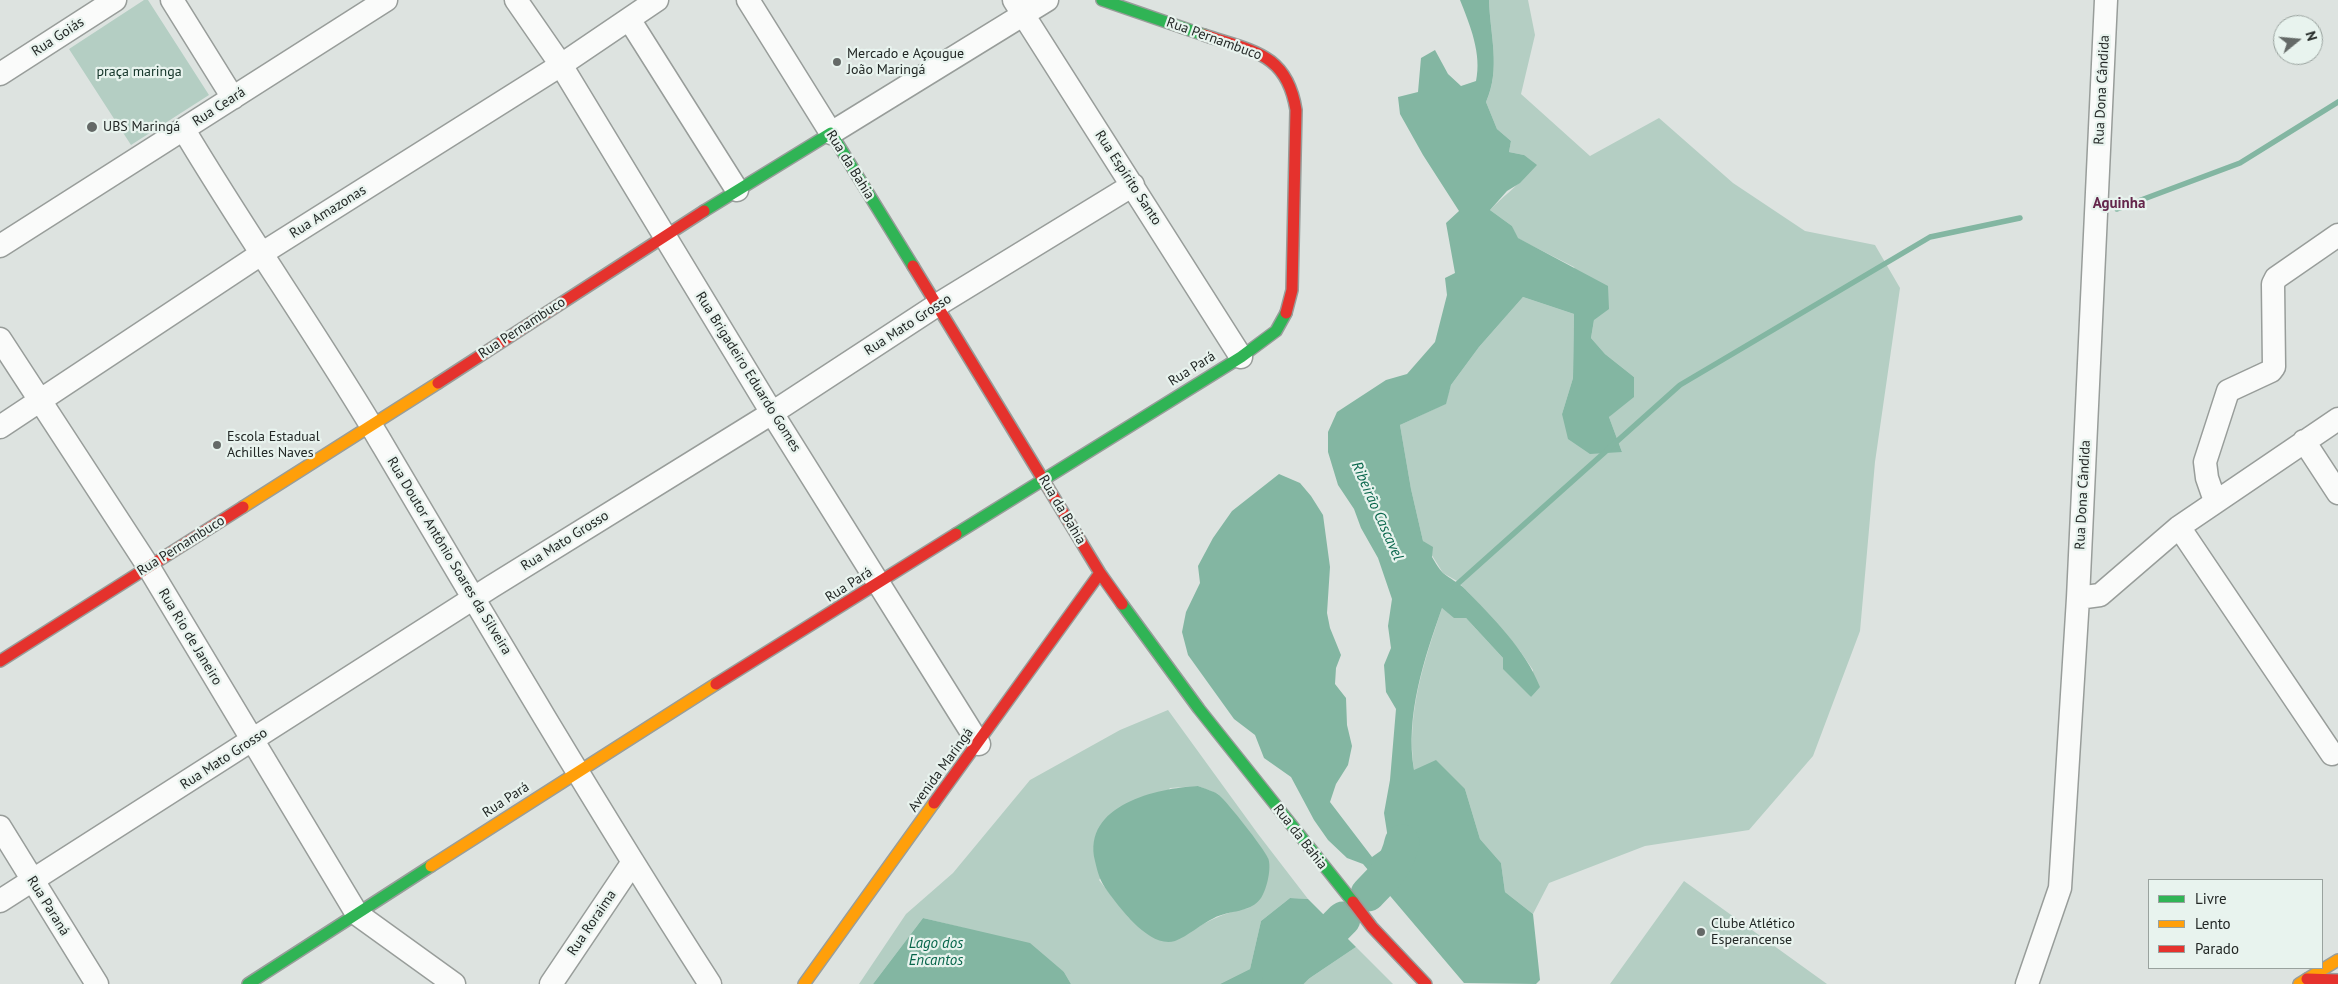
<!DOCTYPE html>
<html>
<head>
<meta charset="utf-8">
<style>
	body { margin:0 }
	#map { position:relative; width:2338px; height:984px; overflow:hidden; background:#dde3e0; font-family:"PT Sans",sans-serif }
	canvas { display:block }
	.legend { position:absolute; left:2148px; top:879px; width:175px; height:90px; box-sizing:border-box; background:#e8f3ee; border:1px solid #99a29e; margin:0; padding:6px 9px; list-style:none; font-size:15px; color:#232826 }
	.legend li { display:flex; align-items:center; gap:10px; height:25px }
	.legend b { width:25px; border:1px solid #99a29e }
	.north { position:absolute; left:2273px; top:15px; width:50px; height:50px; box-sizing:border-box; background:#e8f3ee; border:1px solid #99a29e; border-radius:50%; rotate:73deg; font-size:14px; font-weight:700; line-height:20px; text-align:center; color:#232826 }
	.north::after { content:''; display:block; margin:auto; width:18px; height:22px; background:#646967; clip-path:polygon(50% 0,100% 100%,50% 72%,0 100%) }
</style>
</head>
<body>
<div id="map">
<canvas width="2338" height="984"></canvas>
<ul class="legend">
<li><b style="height:6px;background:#30b455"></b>Livre</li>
<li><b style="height:6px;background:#ff9f0a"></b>Lento</li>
<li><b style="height:6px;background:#e5322d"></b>Parado</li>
</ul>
<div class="north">N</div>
</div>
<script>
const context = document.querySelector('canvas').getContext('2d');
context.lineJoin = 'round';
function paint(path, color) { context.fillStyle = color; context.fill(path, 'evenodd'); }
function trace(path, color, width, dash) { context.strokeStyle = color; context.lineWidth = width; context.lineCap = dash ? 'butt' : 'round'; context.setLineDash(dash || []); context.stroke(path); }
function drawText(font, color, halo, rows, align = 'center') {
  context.font = font + ' "PT Sans",sans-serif'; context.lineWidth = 4.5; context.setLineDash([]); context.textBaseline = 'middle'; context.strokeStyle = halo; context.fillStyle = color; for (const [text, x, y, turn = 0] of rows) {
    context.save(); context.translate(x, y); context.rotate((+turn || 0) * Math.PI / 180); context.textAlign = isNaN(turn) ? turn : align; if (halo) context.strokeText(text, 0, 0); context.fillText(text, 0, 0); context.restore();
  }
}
const green = new Path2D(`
	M144,0H148L209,95L131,145L69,49Z
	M1489,0H1528L1535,35L1521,94L1590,156L1659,118L1733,183L1805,231L1875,245L1900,288L1875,462L1860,631L1813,756L1749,830L1645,846L1549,883L1533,914L1505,892L1501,863L1480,839L1465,789L1414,770C1406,713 1424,662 1442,608L1466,618L1503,658L1531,697L1533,670L1520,651L1467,591L1457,581L1443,573L1423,541L1411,489L1400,425L1445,404L1451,385L1479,347L1523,297L1574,314L1573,378L1562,414L1622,452L1609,417L1634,377L1605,354L1591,338L1594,320L1574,267L1517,238L1512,226L1490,210C1502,197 1517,187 1527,173L1524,155L1509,152L1511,141L1497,129L1486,102C1501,70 1490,34 1489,0Z
	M1168,710L1258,834L1308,899L1290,898L1261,921L1250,969L1220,984H1071L1064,972L964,928L923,918L873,984H859L906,914L953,873L1030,780L1120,730ZM1198,786L1218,794L1268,858L1249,908C1219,913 1199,926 1174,941L1129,918L1099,880L1170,788Z
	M1684,881L1827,984H1610Z
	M1356,947L1393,984H1301Z`);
const water = new Path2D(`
	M1460,0H1489C1490,35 1501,69 1486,102L1497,129L1511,141L1509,152L1524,155L1537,165L1520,183L1507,191L1490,210L1512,226L1518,238L1608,286L1609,309L1594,320L1591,338L1605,354L1634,377V397L1609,417L1622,452L1590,454L1568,439L1562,414L1573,378L1574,314L1523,297L1479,347L1451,385L1446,404L1400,425L1411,489L1423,541L1433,547L1432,557C1435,562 1439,569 1443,573C1450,579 1458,582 1465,589C1493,618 1525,649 1540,687L1531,697L1503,669V658L1466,618H1454L1442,608C1424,659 1405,716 1414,770L1436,760L1465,789L1480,839L1501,863L1505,892L1533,914L1540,980L1536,984L1464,983L1363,864L1347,858L1328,840L1314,820L1291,777L1264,758L1255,735L1234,719L1188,655L1182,632L1186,612L1200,583L1198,566L1213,538L1232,511L1279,474L1300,483L1311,496L1323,515L1330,567L1327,613L1330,628L1341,655L1336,668L1335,684L1346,698L1347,725L1352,746L1348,765L1336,784L1330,802L1372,857L1389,845L1384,813L1390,780L1396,709L1386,692L1384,665L1391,648L1388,626L1392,599L1378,558L1361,528L1354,509L1338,485L1328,452V432L1337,412L1386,380L1407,374L1435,342L1447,295L1445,278L1455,273L1446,223L1459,211L1423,155L1400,114L1398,97L1418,92L1421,58L1435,50L1448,74L1461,86L1476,81C1482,54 1470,25 1460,0Z
	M1198,786C1205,789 1214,791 1219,795C1228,803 1263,847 1268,858C1272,867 1267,889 1261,898C1251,913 1229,910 1214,918C1201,924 1188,936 1175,941C1150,949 1120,908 1108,892C1100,881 1098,874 1095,861C1082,805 1157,788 1198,786Z
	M1290,898L1308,899L1356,947L1301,984H1220L1250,969L1261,921Z
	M923,918L1030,943L1064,972L1071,984H873Z`);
const stream = new Path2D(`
	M2117,209L2240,163L2338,102
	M1454,587L1680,385L1930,237L2020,218`);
const river = new Path2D(`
	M1368,894C1384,877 1397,866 1402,842
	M1279,984L1343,919`);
const street = new Path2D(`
	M172,0L233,98
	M516,0L561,65L772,413L979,744
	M748,0L831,133L1047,0
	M1014,0L1241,357
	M629,19L737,190
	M0,74L115,0
	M184,130C246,234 316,333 378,437C486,620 595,805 710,984
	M0,246L386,0
	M0,339L148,566L357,914L454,984
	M0,427L261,254L561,65L657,0
	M2304,441L2338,493
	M2215,501L2207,478L2205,462L2228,391L2271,371L2274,367L2273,284L2276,278L2338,235
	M2179,527L2332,754
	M2078,598L2100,595L2179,527L2338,419
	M0,827L97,984
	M0,901L491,587L772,413L937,305L1133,185
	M551,984L633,862
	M2027,984L2060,888L2078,598L2106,0`);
const fast = new Path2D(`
	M1102,0L1204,35
	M704,211L831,133L913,266
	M956,534L1241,357L1276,331L1286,313
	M1122,604L1199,709L1353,902
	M248,984L431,866`);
const slow = new Path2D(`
	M243,507L438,383
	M431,866L716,684
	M804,984L934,803
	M2299,984L2338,960`);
const jam = new Path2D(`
	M1204,35C1252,51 1287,53 1296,110L1292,290L1286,313
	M913,266L1100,573L1122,604
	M438,383L704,211
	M0,661L243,507
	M716,684L956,534
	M934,803L1100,573
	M1353,902L1372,927L1426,984
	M2307,979L2338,980`);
const markers = [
	[837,62,5,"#646967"],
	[92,127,6,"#646967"],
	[217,445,5,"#646967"],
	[1701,932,5,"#646967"]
];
const streetNames = [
	["Rua Goiás",58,37,-33],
	["Rua Pernambuco",1214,39,20],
	["Rua Dona Cândida",2102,90,-87],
	["Rua Ceará",219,107,-33],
	["Rua da Bahia",850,165,58],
	["Rua Espírito Santo",1128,178,57],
	["Rua Amazonas",328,212,-32],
	["Rua Mato Grosso",908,325,-33],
	["Rua Pernambuco",522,328,-33],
	["Rua Pará",1192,369,-32],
	["Rua Brigadeiro Eduardo Gomes",748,372,58],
	["Rua Dona Cândida",2083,495,-87],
	["Rua da Bahia",1062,510,59],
	["Rua Mato Grosso",565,541,-32],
	["Rua Pernambuco",181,546,-32],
	["Rua Doutor Antônio Soares da Silveira",449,556,59],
	["Rua Pará",849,585,-32],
	["Rua Rio de Janeiro",190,637,59],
	["Rua Mato Grosso",224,759,-33],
	["Avenida Maringá",941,770,-54],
	["Rua Pará",506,800,-33],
	["Rua da Bahia",1300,837,52],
	["Rua Paraná",48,906,58],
	["Rua Roraima",592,923,-56]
];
const poiNames = [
	["Mercado e Açougue",847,54],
	["João Maringá",847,70],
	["UBS Maringá",103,127],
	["Escola Estadual",227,437],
	["Achilles Naves",227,453],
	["Clube Atlético",1711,924],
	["Esperancense",1711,940]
];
const parkNames = [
	["praça maringa",139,72]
];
const neighbourhoodNames = [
	["Aguinha",2119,204]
];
const waterNames = [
	["Ribeirão Cascavel",1377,511,66],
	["Lago dos",936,944],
	["Encantos",936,961]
];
paint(green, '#b4cec3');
paint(water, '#83b6a2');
trace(stream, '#83b6a2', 5.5);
trace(river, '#83b6a2', 35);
trace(street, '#989d9a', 25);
trace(fast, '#989d9a', 14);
trace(slow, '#989d9a', 14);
trace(jam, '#989d9a', 14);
trace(street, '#fafbfa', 22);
trace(fast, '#30b455', 11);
trace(slow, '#ff9f0a', 11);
trace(jam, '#e5322d', 11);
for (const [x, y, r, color] of markers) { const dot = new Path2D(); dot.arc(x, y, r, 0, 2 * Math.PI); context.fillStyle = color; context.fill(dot); trace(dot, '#e8f3ee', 2); }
drawText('14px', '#232826', '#e8f3ee', streetNames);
drawText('14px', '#232826', '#e8f3ee', poiNames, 'left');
drawText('14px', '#113226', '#e8f3ee', parkNames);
drawText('bold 15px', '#64264b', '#e8f3ee', neighbourhoodNames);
drawText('italic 15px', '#08664b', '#e8f3ee', waterNames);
</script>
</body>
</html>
